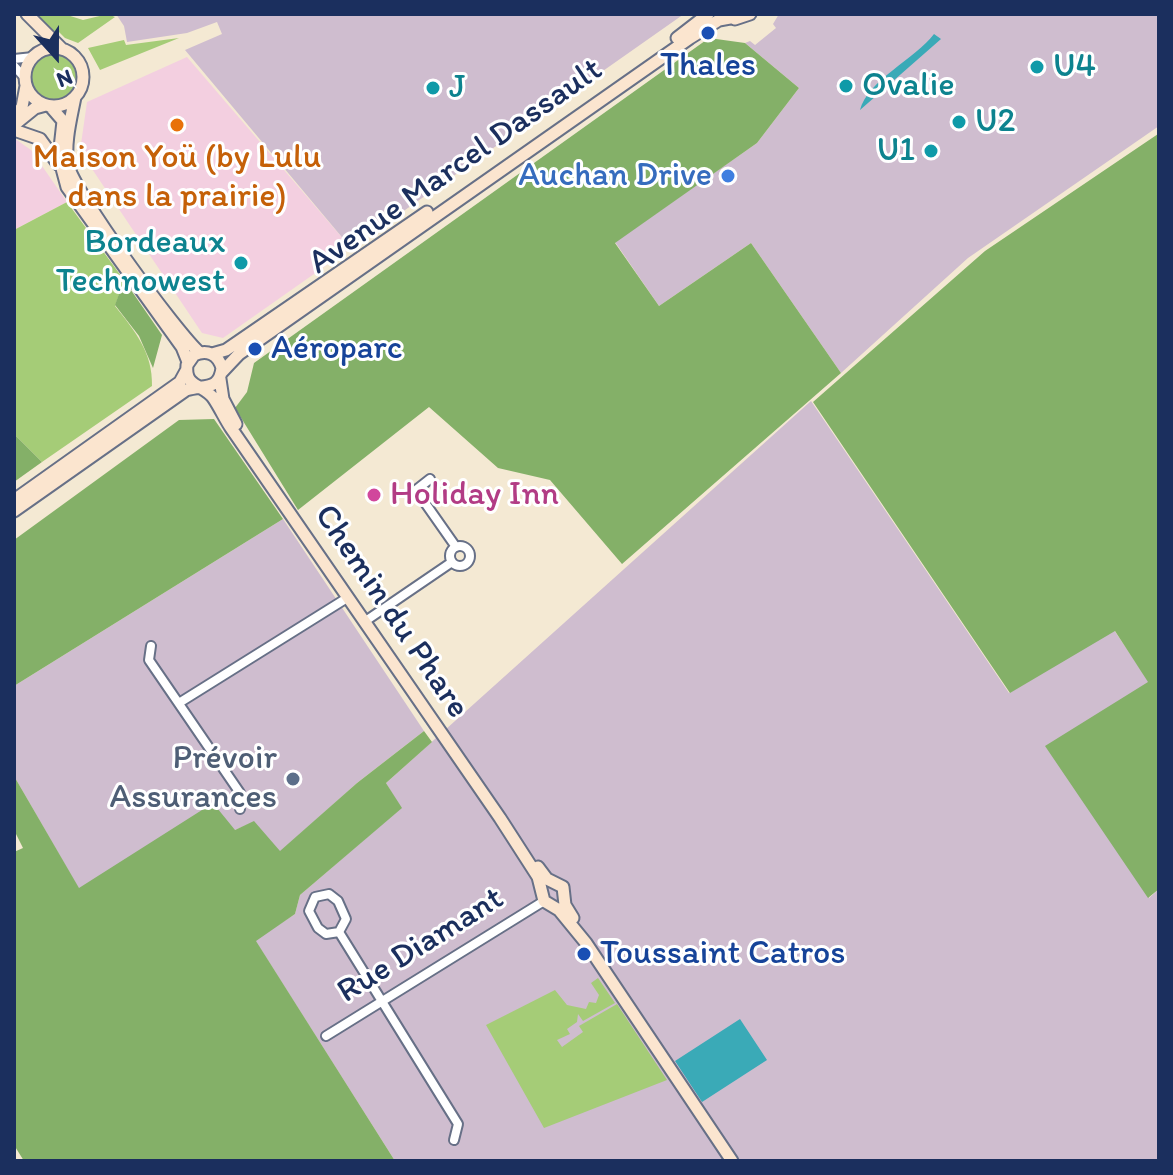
<!DOCTYPE html>
<html>
<head>
<meta charset="utf-8">
<style>
	body { margin:0 }
	#map { position:relative; width:1173px; height:1175px; overflow:hidden; background:#f4e9d3; font-family:Itim,sans-serif }
	canvas { display:block }
	.frame { position:absolute; inset:0; border:16px solid #1b2f5e; pointer-events:none }
	.north { position:absolute; left:16px; top:16px; width:80px; height:80px; -webkit-text-stroke:6px #fff; paint-order:stroke; rotate:159deg; font-size:22px; font-weight:700; line-height:32px; text-align:center; color:#1b2f5e }
	.north::after { content:''; display:block; margin:auto; width:28px; height:36px; background:#1b2f5e; clip-path:polygon(50% 0,100% 100%,50% 72%,0 100%) }
</style>
</head>
<body>
<div id="map">
<canvas width="1173" height="1175"></canvas>
<div class="frame"></div>
<div class="north">N</div>
</div>
<script>
const context = document.querySelector('canvas').getContext('2d');
context.lineJoin = 'round';
function paint(path, color) { context.fillStyle = color; context.fill(path, 'evenodd'); }
function trace(path, color, width, dash) { context.strokeStyle = color; context.lineWidth = width; context.lineCap = dash ? 'butt' : 'round'; context.setLineDash(dash || []); context.stroke(path); }
function drawText(font, color, halo, rows, align = 'center') {
  context.font = font + ' Itim,sans-serif'; context.lineWidth = 6; context.setLineDash([]); context.textBaseline = 'middle'; context.strokeStyle = halo; context.fillStyle = color; for (const [text, x, y, turn = 0] of rows) {
    context.save(); context.translate(x, y); context.rotate((+turn || 0) * Math.PI / 180); context.textAlign = isNaN(turn) ? turn : align; if (halo) context.strokeText(text, 0, 0); context.fillText(text, 0, 0); context.restore();
  }
}
const built = new Path2D(`
	M187,57L351,248L223,338L202,333L80,151L87,102Z
	M14,138L31,150L67,202L14,230Z`);
const industrial = new Path2D(`
	M116,14H684L351,248L185,50L222,34L217,22L187,33L127,42L124,26Z
	M779,14H1159V126L968,258L841,373L751,243L659,306L615,242L757,143L799,88L745,43L750,41L755,45L776,28L773,24Z
	M811,401L1009,693L1114,630L1149,682V898L1159,889V1161H395L255,940L295,914L300,895L401,808L386,783Z
	M283,519L424,731L357,783L280,852L254,822L235,830L132,858L79,889L14,776V686Z`);
const green = new Path2D(`
	M35,14H64L83,20L108,14L115,17L78,43L65,38L58,31H51Z
	M179,38L100,70L88,48L124,40L126,45Z
	M30 77a23 23 0 1 1 46 0a23 23 0 1 1-46 0Z
	M67,202L124,280L115,306C135,331 153,353 152,386L42,462L14,434V230Z
	M598,978L615,1003L583,1021L578,1014L577,1022L567,1029L570,1034L557,1040L562,1047L583,1032L579,1026L617,1004L667,1080L544,1128L486,1025L555,990L567,1005L586,1009L589,1002L596,1003L599,995L591,983Z`);
const forest = new Path2D(`
	M709,38L745,43L799,88L757,143L615,243L659,306L751,243L841,373L622,564L550,480L498,468L429,407L298,510L235,408L247,392L254,363Z
	M1158,134L1159,889L1148,898L1045,746L1148,682L1115,631L1010,693L813,402L985,251Z
	M124,280L162,335L153,368L139,336L115,305Z
	M214,419L283,519L14,686V540L179,420Z
	M14,434L42,462L14,482Z
	M424,731L432,742L386,783L402,808L300,895L295,914L256,941L395,1161H24L14,1145V852L23,848L14,830V776L79,888L213,803L235,830L254,821L280,851L357,783Z`);
const water = new Path2D(`
	M934,34L941,39L860,110C867,81 916,58 934,34Z
	M740,1019L767,1060L702,1102L675,1061Z`);
const street = new Path2D(`
	M14,59L33,57
	M14,66L25,78
	M430,479L416,490L456,547
	M450 556a10 10 0 1 1 20 0a10 10 0 1 1-20 0Z
	M364,622L452,562
	M151,646L149,660L240,793V809
	M179,703L347,598
	M339,932L326,934L318,928L309,911L315,897L329,894L338,901L346,919L339,932L458,1124L454,1140
	M326,1036L544,901`);
const secondary = new Path2D(`
	M27,14L62,49
	M725,14L735,19L750,14
	M677,38L708,14
	M25 77a29 29 0 1 1 58 0a29 29 0 1 1-58 0Z
	M75,97C71,118 64,144 68,165C73,191 177,333 200,353
	M50,106L63,121L59,157L67,187L182,347L188,362
	M14,117L22,107L26,86
	M14,125L35,108L46,105
	M14,130L40,139L58,164
	M212,354L226,350L427,212
	M222,372L239,354L690,38L719,20L730,18
	M220,379L223,399L236,424
	M14,500L180,382L186,371
	M14,511L186,390C203,384 219,392 222,368C218,354 207,349 194,355L187,365C184,388 204,384 214,399C220,408 225,419 231,428L500,818L538,877L544,901L559,910L586,943L732,1161
	M538,867L547,879L563,887L565,905L573,918`);
const markers = [
	[708,33,8,"#1a4fb4"],
	[1037,67,8,"#0f9aa8"],
	[846,86,8,"#0f9aa8"],
	[433,88,8,"#0f9aa8"],
	[959,122,8,"#0f9aa8"],
	[177,125,8,"#e8710a"],
	[931,151,8,"#0f9aa8"],
	[728,176,8,"#3f7fe0"],
	[241,263,8,"#0f9aa8"],
	[255,349,8,"#1a4fb4"],
	[374,495,8,"#d1479c"],
	[293,779,8,"#5c6f8a"],
	[584,954,8,"#1a4fb4"]
];
const transitNames = [
	["Thales",708,66,"center"],
	["Aéroparc",271,349],
	["Toussaint Catros",600,954]
];
const cultureNames = [
	["U4",1053,67],
	["Ovalie",862,86],
	["J",449,88],
	["U2",975,122],
	["U1",915,151,"right"],
	["Bordeaux",225,243,"right"],
	["Technowest",225,282,"right"]
];
const foodNames = [
	["Maison Yoü (by Lulu",177,158],
	["dans la prairie)",177,197]
];
const streetNames = [
	["Avenue Marcel Dassault",456,167,-35],
	["Chemin du Phare",391,612,56],
	["Rue Diamant",421,946,-32]
];
const shopNames = [
	["Auchan Drive",712,176]
];
const hotelNames = [
	["Holiday Inn",390,495]
];
const serviceNames = [
	["Prévoir",277,759],
	["Assurances",277,798]
];
paint(built, '#f3cfe0');
paint(industrial, '#cfbdcf');
paint(green, '#a5cc77');
paint(forest, '#84b068');
paint(water, '#3aaab7');
trace(street, '#677087', 12);
trace(secondary, '#677087', 15);
trace(street, '#fff', 8);
trace(secondary, '#fbe5cf', 11);
for (const [x, y, r, color] of markers) { const dot = new Path2D(); dot.arc(x, y, r, 0, 2 * Math.PI); context.fillStyle = color; context.fill(dot); trace(dot, '#fff', 3); }
drawText('34px', '#164399', '#fff', transitNames, 'left');
drawText('34px', '#0d838f', '#fff', cultureNames, 'left');
drawText('34px', '#c56008', '#fff', foodNames);
drawText('34px', '#1b2f5e', '#fff', streetNames);
drawText('34px', '#366cbe', '#fff', shopNames, 'right');
drawText('34px', '#b23c85', '#fff', hotelNames, 'left');
drawText('34px', '#4e5e75', '#fff', serviceNames, 'right');
</script>
</body>
</html>
